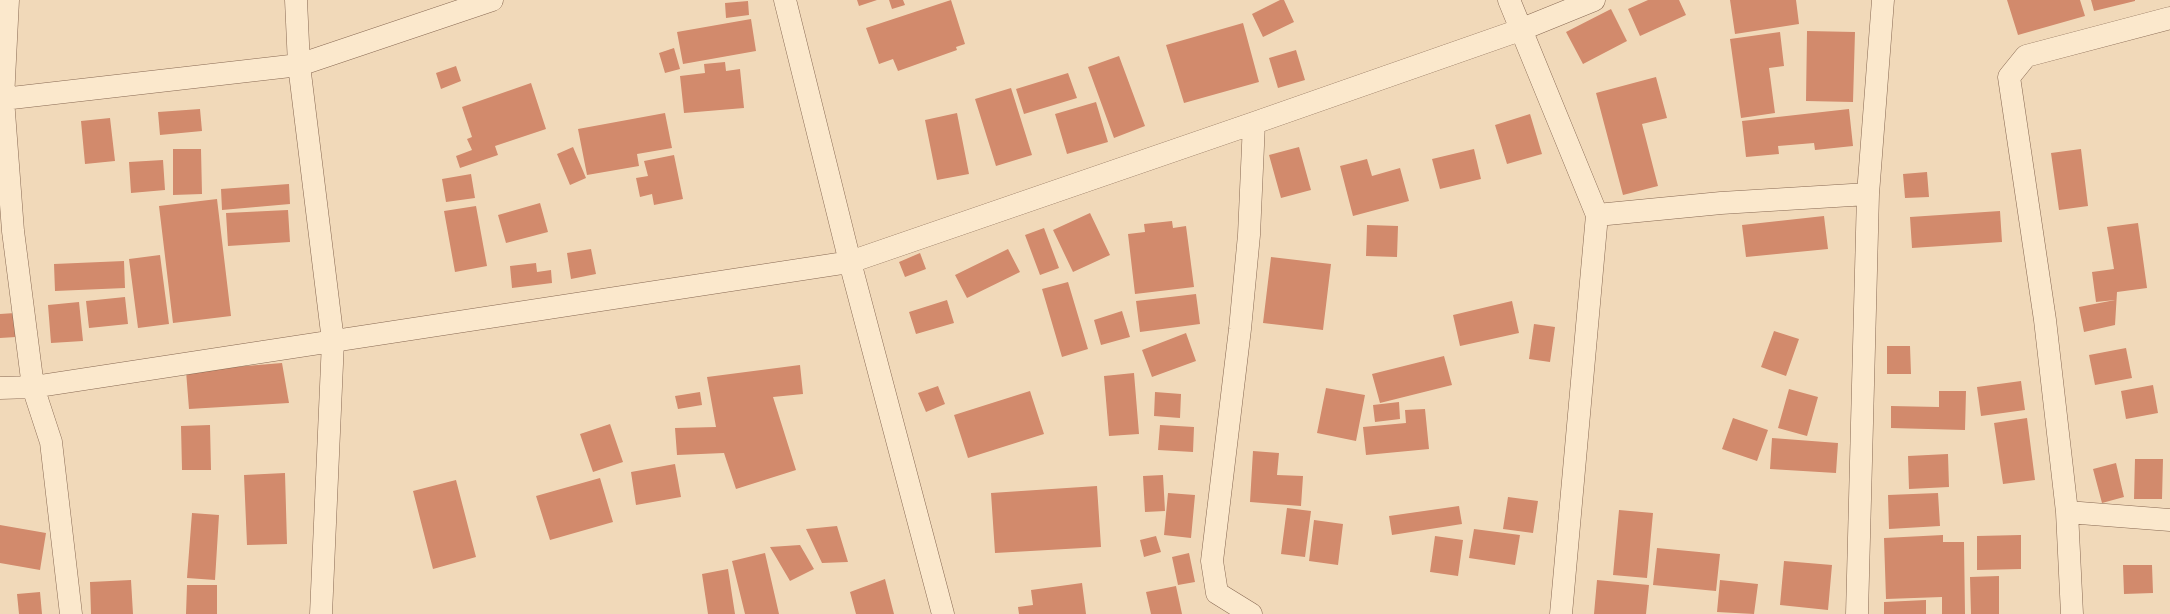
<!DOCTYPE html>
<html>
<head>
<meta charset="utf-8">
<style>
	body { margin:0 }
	canvas { display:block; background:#f1d9b9 }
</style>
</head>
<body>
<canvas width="2170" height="614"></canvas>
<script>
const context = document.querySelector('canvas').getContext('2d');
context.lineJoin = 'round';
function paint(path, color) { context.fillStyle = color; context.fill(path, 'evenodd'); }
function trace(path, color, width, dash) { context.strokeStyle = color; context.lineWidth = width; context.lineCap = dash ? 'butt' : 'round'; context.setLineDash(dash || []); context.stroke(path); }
const building = new Path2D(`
	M857,0H877L859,6Z
	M889,0H903L905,5L892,9Z
	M951,0L965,44L956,47L957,50L898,71L893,59L879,64L866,28Z
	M1280,0H1284L1294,22L1263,37L1252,14Z
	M1648,0H1679L1686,15L1640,36L1628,9Z
	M1730,0H1796L1799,24L1735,34Z
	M2007,0H2080L2085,16L2018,35Z
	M2091,0H2135V1L2094,11Z
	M748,1L749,15L726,18L725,3Z
	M1611,9L1627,41L1583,64L1566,32Z
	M751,19L756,51L683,64L677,32Z
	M1243,23L1259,82L1184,103L1166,45Z
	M1807,31L1855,32L1853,102L1806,101Z
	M1780,32L1784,66L1769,68L1775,113L1741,118L1730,39Z
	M674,48L680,69L665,73L659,53Z
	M1296,50L1305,80L1278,88L1269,58Z
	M1119,56L1145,126L1114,138L1088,67Z
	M725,62L726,71L740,69L744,108L684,113L680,76L705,73L704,64Z
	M456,66L461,81L441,89L436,73Z
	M1068,73L1077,98L1024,114L1016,89Z
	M1656,77L1667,118L1642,124L1658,186L1623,195L1596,93Z
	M531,83L546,129L495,146L498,155L460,168L456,156L472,150L467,139L472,137L462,107Z
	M1011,88L1032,155L996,166L975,99Z
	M1096,102L1108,142L1067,154L1055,114Z
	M200,109L202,131L160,135L158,112Z
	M1849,109L1853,146L1815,150L1814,143L1778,146L1779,154L1746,157L1742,121Z
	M665,113L672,148L637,154L639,166L587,175L578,129Z
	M957,113L969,174L937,180L925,120Z
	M1530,114L1542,154L1507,164L1495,125Z
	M110,118L115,161L85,164L81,121Z
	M573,147L586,178L570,185L557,154Z
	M1299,147L1311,190L1281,198L1269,155Z
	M173,149H201L202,194L173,195Z
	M1474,149L1481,179L1440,189L1432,159Z
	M2081,149L2088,206L2059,210L2051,153Z
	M674,155L683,199L654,205L652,194L640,197L636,178L648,176L644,161Z
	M1367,159L1372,176L1400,168L1409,201L1353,216L1340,166Z
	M163,160L165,190L131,193L129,162Z
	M1927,172L1929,197L1905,198L1903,174Z
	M471,174L475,198L446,202L442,179Z
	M289,184L290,204L222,210L221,189Z
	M217,199L231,316L173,323L159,206Z
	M540,203L548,232L506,243L498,215Z
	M476,206L487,266L455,272L444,211Z
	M288,210L290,242L228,246L226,213Z
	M2000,211L2002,242L1912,248L1910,217Z
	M1090,213L1110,255L1073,272L1053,230Z
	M1824,216L1828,249L1746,257L1742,225Z
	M1172,221L1173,228L1186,226L1194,287L1135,294L1128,234L1145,232L1144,224Z
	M2138,223L2147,288L2117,292L2115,325L2084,332L2079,307L2115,300L2096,302L2092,272L2114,269L2107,227Z
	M1367,225L1398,226L1397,257L1366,256Z
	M1044,228L1059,268L1040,275L1025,235Z
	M591,249L596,274L571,279L567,253Z
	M1008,249L1020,272L967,298L955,275Z
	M920,253L926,269L905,277L899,262Z
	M160,255L169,324L138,328L129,259Z
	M1271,257L1331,264L1323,330L1263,323Z
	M124,261L125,288L55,291L54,264Z
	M536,263L537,272L551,270L552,283L512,288L510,266Z
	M1068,282L1088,349L1062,357L1042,289Z
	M1196,294L1200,324L1140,332L1136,301Z
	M125,297L128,324L89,328L86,301Z
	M947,300L954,323L916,334L909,312Z
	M1512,301L1519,333L1460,346L1453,315Z
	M79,302L83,341L51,343L48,305Z
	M1122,311L1130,337L1101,345L1094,320Z
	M15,313L16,337L0,338V314Z
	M1534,324L1555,327L1550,362L1529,359Z
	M1774,331L1799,339L1786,376L1761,367Z
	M1186,333L1196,361L1152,377L1142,350Z
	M1887,346H1910L1911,374H1887Z
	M2126,348L2132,378L2095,385L2089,355Z
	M1444,356L1452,385L1380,403L1372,374Z
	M282,363L289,403L189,409L186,371Z
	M800,365L803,394L773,397L796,470L736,489L724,453L677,455L675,428L716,427L707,377Z
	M1134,373L1139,434L1109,436L1104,376Z
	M2021,381L2025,410L1981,416L1977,387Z
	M2153,385L2158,413L2126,419L2121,391Z
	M938,386L945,404L926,412L918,393Z
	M1326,388L1365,395L1356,441L1317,433Z
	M1789,389L1818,397L1807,436L1778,428Z
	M1030,391L1044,434L968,458L954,415Z
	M1939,391H1966L1965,430L1891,428V406L1939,407Z
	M700,392L702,405L678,409L675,396Z
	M1155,392L1181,394L1180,418L1154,416Z
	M1399,402L1400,419L1375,422L1373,405Z
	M1425,409L1429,449L1366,455L1363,427L1406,423L1405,410Z
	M1733,418L1768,430L1757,461L1722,449Z
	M2027,418L2035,480L2003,484L1994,423Z
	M610,424L623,462L593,472L580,434Z
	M210,425L211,470H182L181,426Z
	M1160,425L1194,427L1193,452L1158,450Z
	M1772,438L1838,443L1836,473L1770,469Z
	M1253,451L1279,453L1277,475L1303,476L1301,506L1250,502Z
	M1948,454L1949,487L1909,489L1908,456Z
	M2135,459H2163L2162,499H2134Z
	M2116,463L2124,497L2102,503L2093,469Z
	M675,464L681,497L636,505L631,472Z
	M285,473L287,544L247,545L244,475Z
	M1163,475L1165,511L1145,512L1143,476Z
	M600,478L613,522L550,540L536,496Z
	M456,480L476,557L433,569L413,491Z
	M1097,486L1101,547L995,553L991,493Z
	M1168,493L1195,495L1191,538L1164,535Z
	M1938,493L1940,526L1889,529L1888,495Z
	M1508,497L1538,501L1533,533L1503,529Z
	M1459,506L1462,524L1392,535L1389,516Z
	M1287,508L1311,511L1305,557L1281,554Z
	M1619,510L1653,513L1647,578L1613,575Z
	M192,513L219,515L215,580L187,578Z
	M1314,520L1343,524L1338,565L1309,561Z
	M0,525L46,533L40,570L0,563Z
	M837,526L848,562L822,563L806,529Z
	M1474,529L1520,535L1515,565L1469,558Z
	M1943,535V542H1964L1965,614H1942V597L1886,599L1884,538Z
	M2021,535V569L1977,570V536Z
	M1156,536L1161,552L1144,557L1140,540Z
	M1435,536L1463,540L1458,576L1430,572Z
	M800,545L814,569L790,581L770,547Z
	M1657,548L1720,554L1716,591L1653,585Z
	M765,553L779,614H745L732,561Z
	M1189,553L1195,582L1178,585L1172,557Z
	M1784,561L1832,565L1828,610L1780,605Z
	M2123,565H2152L2153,593L2124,594Z
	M728,569L735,614H708L702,574Z
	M1999,576V614H1971L1970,577Z
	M885,579L894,614H856L850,592Z
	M131,580L133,614H91L90,582Z
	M1597,580L1649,585L1646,614H1594Z
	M1720,580L1758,584L1754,614L1717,612Z
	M1082,583L1086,614H1019L1018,607L1033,605L1031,590Z
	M187,585H217V614H186Z
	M1176,586L1182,614H1151L1146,592Z
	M40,592L42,614H19L17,594Z
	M1926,600V614H1884V602Z`);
const minor = new Path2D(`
	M8,0L3,99L13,231L33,387L51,442L71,614
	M296,0L299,65L333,341L321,614
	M785,0L850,262L943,614
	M1509,0L1597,215L1561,614
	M3,99L299,65L492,0
	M1597,215L1721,203L1868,194
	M0,388L33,387L850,262L1254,123L1520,30L1594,0
	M2067,512L2170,520
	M1251,614L1217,593L1212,561L1240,329L1249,235L1254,123
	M1857,614L1868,194L1883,0
	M2072,614L2067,512L2045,320L2009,77L2026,56L2170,18`);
paint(building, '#d28a6c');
trace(minor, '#886953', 23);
trace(minor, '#fbe8cc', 22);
</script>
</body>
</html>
